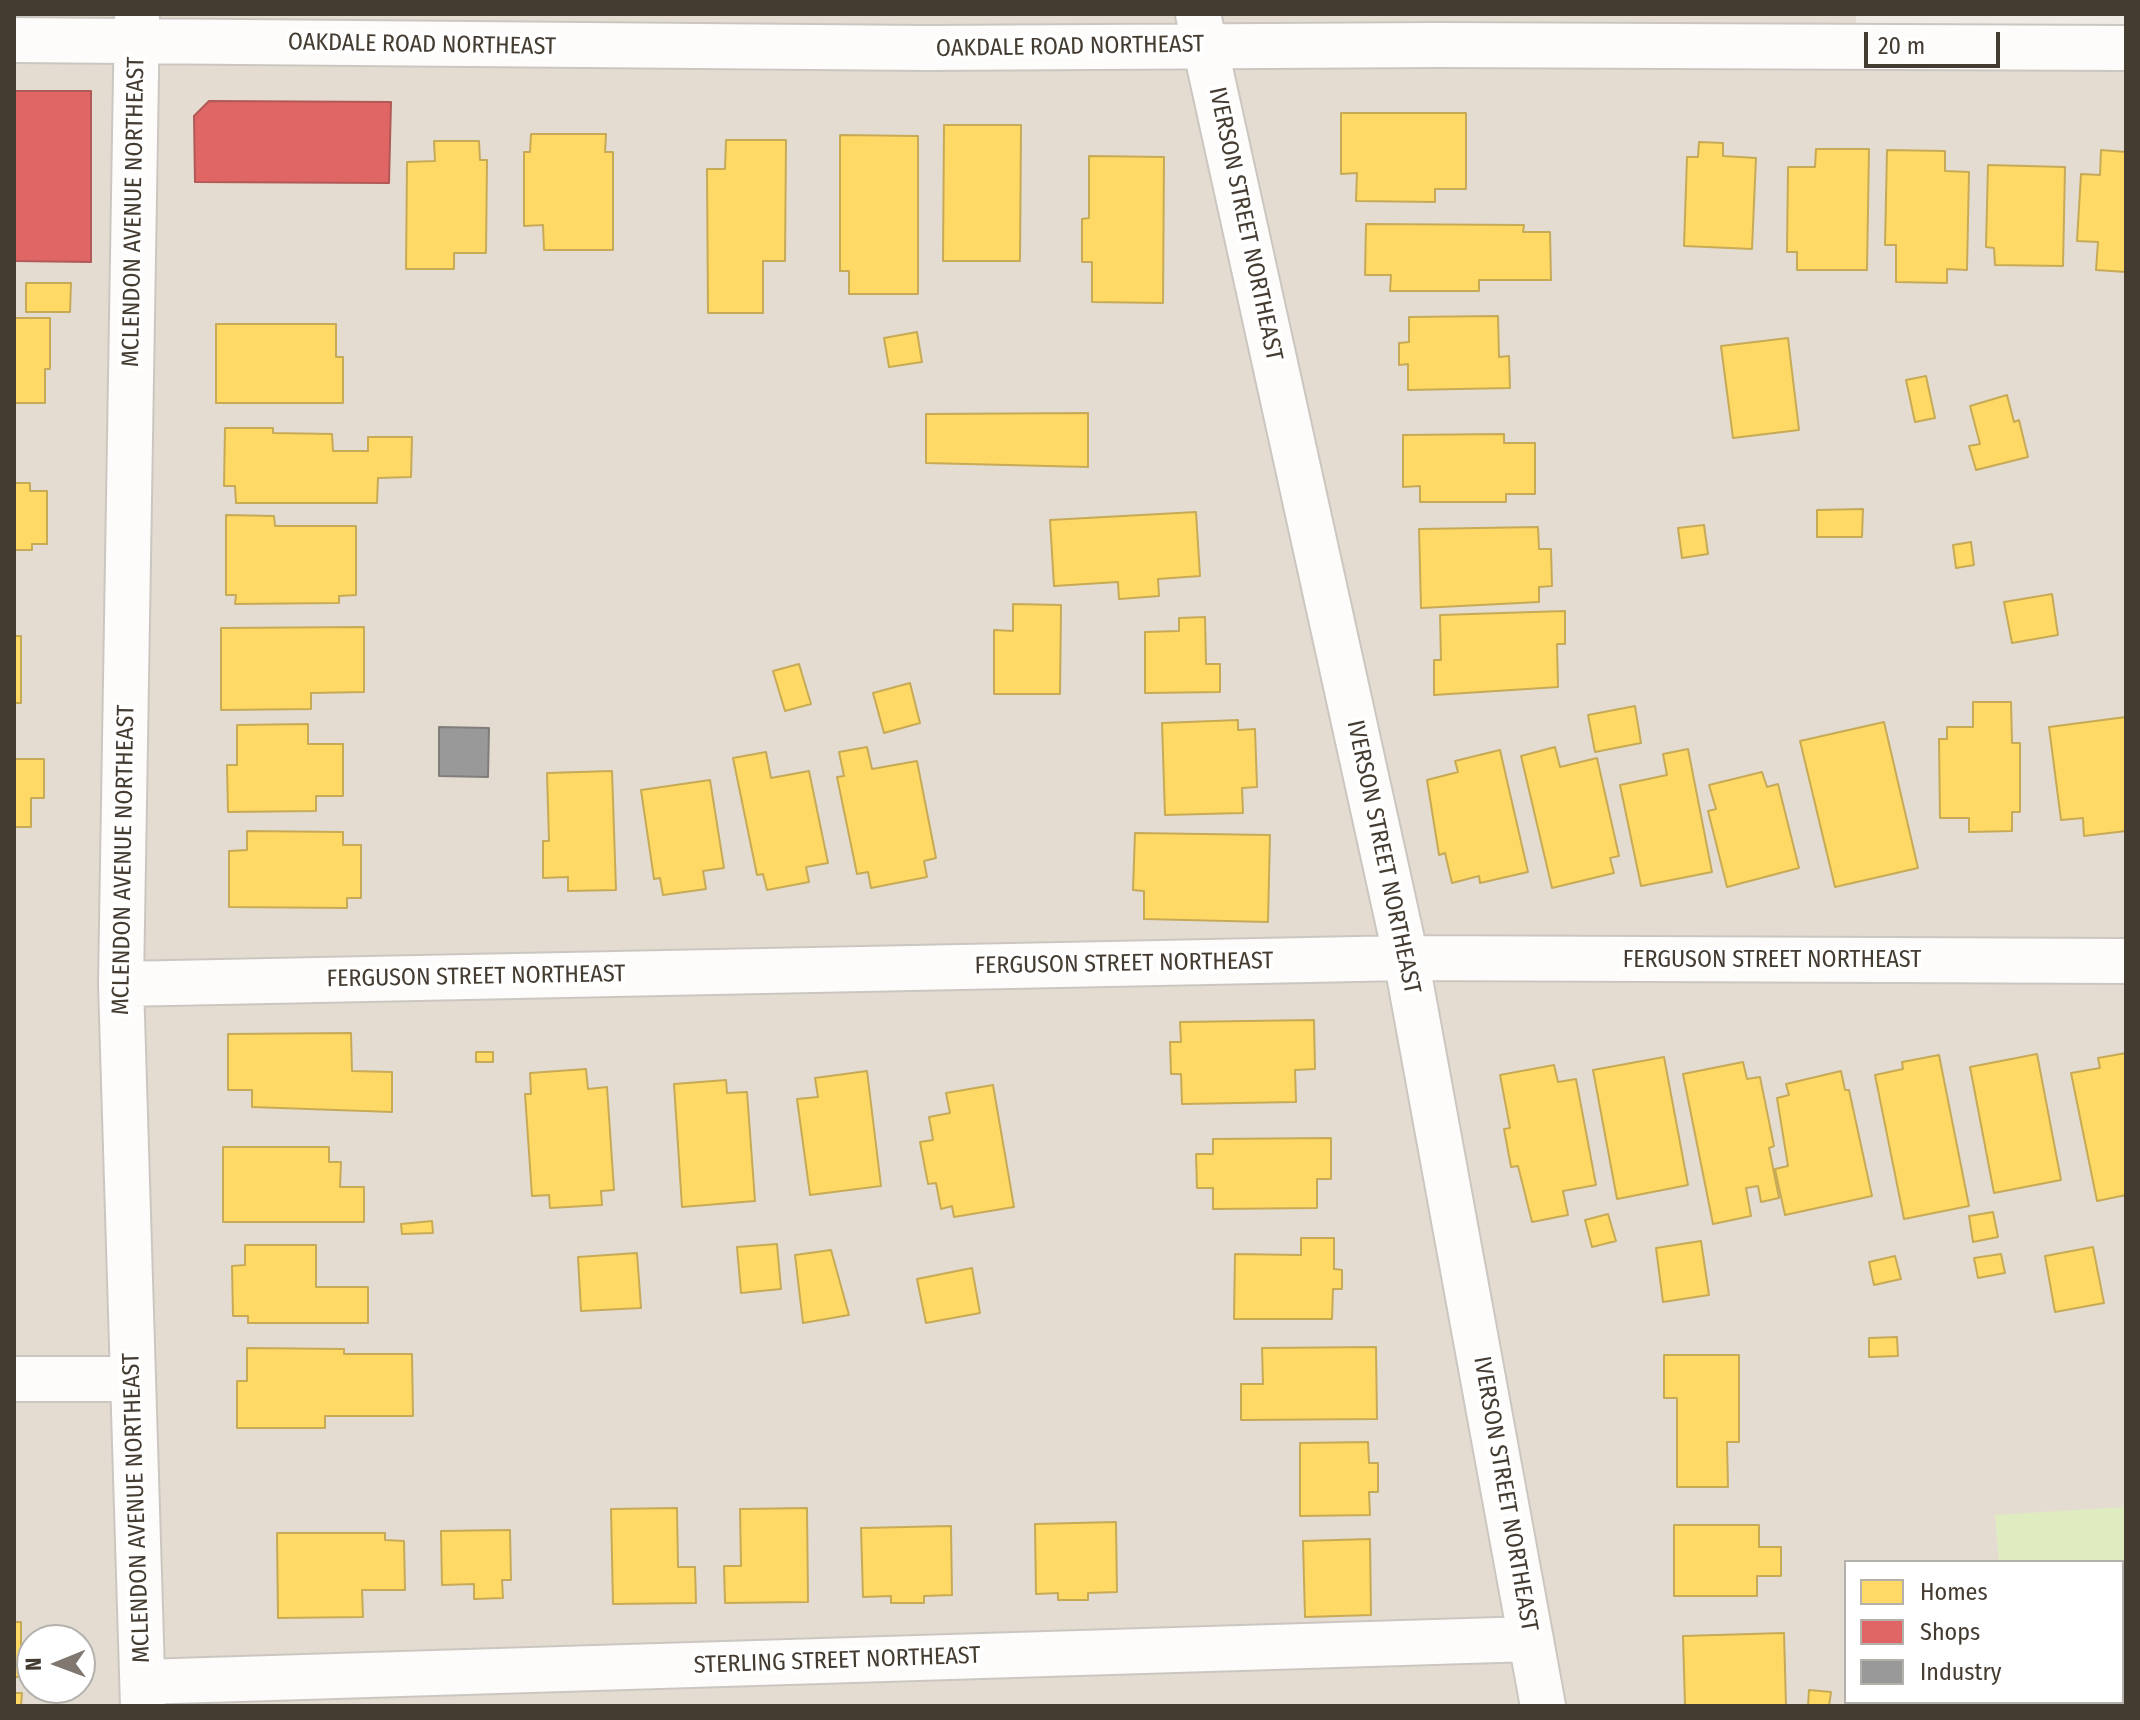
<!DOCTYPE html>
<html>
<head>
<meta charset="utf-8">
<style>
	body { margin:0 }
	#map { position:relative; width:2140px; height:1720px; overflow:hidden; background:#efeae4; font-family:"Fira Sans Condensed",sans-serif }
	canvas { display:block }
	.frame { position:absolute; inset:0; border:16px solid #443b31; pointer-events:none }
	.legend { position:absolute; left:1844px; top:1560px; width:280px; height:144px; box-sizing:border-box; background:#fff; border:2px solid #b4b1ad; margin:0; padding:10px 14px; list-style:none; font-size:24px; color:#443b31 }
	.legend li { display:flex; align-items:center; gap:16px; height:40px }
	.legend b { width:40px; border:2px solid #b4b1ad }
	.north { position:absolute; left:16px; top:1624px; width:80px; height:80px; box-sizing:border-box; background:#fff; border:2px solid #b4b1ad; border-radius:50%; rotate:269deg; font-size:22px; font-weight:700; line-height:32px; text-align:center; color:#443b31 }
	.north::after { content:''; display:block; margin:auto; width:28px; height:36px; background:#807870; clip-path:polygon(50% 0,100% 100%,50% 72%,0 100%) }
	.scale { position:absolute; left:1864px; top:32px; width:136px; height:36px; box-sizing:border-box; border:4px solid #443b31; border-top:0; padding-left:10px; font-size:24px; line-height:28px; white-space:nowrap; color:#443b31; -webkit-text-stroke:6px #fff; paint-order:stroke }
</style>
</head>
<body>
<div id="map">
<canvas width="2140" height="1720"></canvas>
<div class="frame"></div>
<ul class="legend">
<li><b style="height:22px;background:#ffd966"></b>Homes</li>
<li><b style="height:22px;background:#e06666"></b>Shops</li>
<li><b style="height:22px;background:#999"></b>Industry</li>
</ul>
<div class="north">N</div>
<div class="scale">20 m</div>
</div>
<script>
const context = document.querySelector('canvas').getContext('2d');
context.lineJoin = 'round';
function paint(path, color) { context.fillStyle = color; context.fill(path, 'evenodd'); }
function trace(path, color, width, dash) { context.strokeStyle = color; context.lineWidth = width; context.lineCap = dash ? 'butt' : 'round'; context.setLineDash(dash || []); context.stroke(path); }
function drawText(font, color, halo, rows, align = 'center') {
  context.font = font + ' "Fira Sans Condensed",sans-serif'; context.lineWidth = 8; context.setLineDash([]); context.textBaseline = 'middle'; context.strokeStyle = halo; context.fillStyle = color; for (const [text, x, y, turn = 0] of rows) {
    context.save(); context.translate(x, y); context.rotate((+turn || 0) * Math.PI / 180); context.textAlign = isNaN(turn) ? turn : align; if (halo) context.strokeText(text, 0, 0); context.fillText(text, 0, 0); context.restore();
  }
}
const residential = new Path2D(`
	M14,14H1855L1863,59L2126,49V1706H14ZM1846,1562H2122V1702H1846ZM32,1640H80V1688H32Z`);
const green = new Path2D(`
	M2126,1507V1706H2036L2035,1702H2122V1562H1999L1995,1515Z`);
const homes = new Path2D(`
	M1341,113H1466V189H1435V202L1356,201L1357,173L1341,174Z
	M944,125H1021L1020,261H943Z
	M531,134H606L605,152H613V250H544L543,225L524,226V152H530Z
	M840,135L918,136V294H849V271H840Z
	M726,140H786L785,261H763V313H708L707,169H725Z
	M434,141H479L480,160H487L486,253H454V269H406L407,162L435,161Z
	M1699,142L1723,143V156L1756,158L1752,249L1684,246L1687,157H1698Z
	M1816,149H1869L1867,270H1797V252H1787L1788,167H1815Z
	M1887,150L1945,151V171L1969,172L1967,270L1947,269V283L1896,282V245H1885Z
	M2101,150L2126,152V272L2096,270L2098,242L2077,241L2081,174L2100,175Z
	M1089,156L1164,157L1163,303L1092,302V262H1082V219L1089,218Z
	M1988,165L2065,167L2063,266L1995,265L1994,248L1986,247Z
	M1366,224L1524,225L1523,232H1550L1551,280H1479V291H1390L1391,275H1365Z
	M26,283H71L70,312H26Z
	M1498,316L1499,357L1509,356L1510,388L1408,390V364L1399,365V343L1409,342V317Z
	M14,318H50V369H45V403H14Z
	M216,324H336V357H343V403H216Z
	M917,332L922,362L889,367L884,338Z
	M1788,338L1799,430L1733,438L1721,346Z
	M1926,376L1935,418L1915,422L1906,380Z
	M2007,395L2014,422L2019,420L2028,457L1976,470L1969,446L1980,444L1970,406Z
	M1088,413V467L926,463V414Z
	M225,428H273V433L332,434L333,451H368V437H412L411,477L378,478L377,503H236L235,486H224Z
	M1504,434V443H1535V494H1506V502H1420V486L1403,487V435Z
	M14,483H30V491H47V544H32V550H14Z
	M1863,509L1862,537H1817V510Z
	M1196,512L1200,576L1158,579L1159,596L1133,598L1119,599L1118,582L1054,586L1050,520Z
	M226,515L274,516L275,526H356V595L339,596V603L235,604L236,595H226Z
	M1704,525L1708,554L1682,558L1678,528Z
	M1538,527L1539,549H1551L1552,586L1539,587V602L1421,608L1419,529Z
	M1971,542L1974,565L1956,568L1953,545Z
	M2052,594L2058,635L2012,643L2004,602Z
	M1013,604L1061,605L1060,694H994V630L1013,631Z
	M1565,611V644H1557L1558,687L1434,695V660H1441L1440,615Z
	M1205,617L1206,664H1220V692L1145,693V632L1179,631V618Z
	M364,627V692L311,693V709L221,710V628Z
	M14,636H21V703H14Z
	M799,664L811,704L785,711L773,671Z
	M910,683L920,723L884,733L873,693Z
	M1973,702H2011L2012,743H2020V812H2012V831L1969,832V818H1940L1939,739H1947V727H1973Z
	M1635,706L1641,743L1595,752L1588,715Z
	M2126,717V831L2084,836L2083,818L2061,820L2049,727Z
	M1238,720V730L1255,729L1257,787L1242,788L1243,813L1165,815L1162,723Z
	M1884,722L1918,868L1835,887L1800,741Z
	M308,724V744H343V796H316V811L228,812L227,765H237V725Z
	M867,747L872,769L917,761L936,858L924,861L927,877L871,888L868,872L857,874L837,777L844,776L839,752Z
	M1555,747L1560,767L1597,758L1619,856L1610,858L1614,873L1552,888L1521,756Z
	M1688,749L1712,872L1641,886L1620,785L1667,775L1663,754Z
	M1500,750L1528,872L1480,883L1479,876L1452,883L1445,853L1439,855L1427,780L1458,772L1455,761Z
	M766,752L771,778L809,771L828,863L806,867L809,882L767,890L763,874L757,875L733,758Z
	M14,759H44V798H31V827H14Z
	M612,771L616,890L568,891V877L543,878V841H549L547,773Z
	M1762,772L1767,787L1778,784L1799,868L1727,887L1708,811L1716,809L1709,785Z
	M710,780L724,868L703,871L706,889L663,895L660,878L654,879L641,790Z
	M247,831L343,832V845H361V898H347V908L229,907V851L247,850Z
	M1135,833L1270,835L1268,922L1144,919V891L1133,890Z
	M1314,1020L1315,1069L1295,1070L1296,1102L1182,1104L1181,1074H1171L1170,1042H1181L1180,1022Z
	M351,1033L352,1071L392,1072V1112L252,1107V1090H228V1034Z
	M476,1052H493V1062H476Z
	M2126,1053V1195L2097,1201L2071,1073L2100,1068L2098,1058Z
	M2037,1054L2061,1180L1994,1193L1970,1067Z
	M1939,1055L1969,1206L1904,1219L1875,1075L1903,1069L1902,1062Z
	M1664,1057L1688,1185L1617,1199L1593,1070Z
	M1743,1062L1747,1079L1760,1077L1774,1146L1769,1148L1779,1198L1761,1202L1758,1186L1746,1188L1751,1216L1713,1224L1683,1074Z
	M1554,1065L1558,1082L1576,1079L1596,1185L1563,1191L1568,1215L1532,1222L1518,1166L1511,1167L1504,1129L1510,1128L1500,1075Z
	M586,1069L588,1089L607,1087L614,1190L601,1191L602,1205L550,1208L549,1195L532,1196L525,1094H531L530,1073Z
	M867,1071L881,1186L810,1195L797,1099L818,1097L815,1078Z
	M1841,1071L1845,1090H1849L1872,1196L1785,1215L1775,1169L1788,1166L1777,1098L1789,1095L1786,1084Z
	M726,1080L727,1093L747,1092L755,1201L682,1207L674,1084Z
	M993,1085L1014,1207L954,1217L952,1206L941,1209L936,1183L928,1184L920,1142L933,1140L929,1117L950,1113L946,1093Z
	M1331,1138V1179H1317V1208L1213,1209V1188H1197L1196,1154H1213V1139Z
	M223,1147H329V1162H341L340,1187H364V1222H223Z
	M1993,1212L1998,1237L1973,1242L1969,1216Z
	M1608,1214L1616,1241L1592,1247L1585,1220Z
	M432,1221L433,1233L402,1234L401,1224Z
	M1301,1238H1334V1269L1342,1270V1289H1333L1332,1319H1234L1235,1254L1301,1255Z
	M1701,1241L1709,1295L1663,1302L1656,1248Z
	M777,1244L781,1289L741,1293L737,1247Z
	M245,1245H316V1287H368V1323H248V1316H233L232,1266L245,1265Z
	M2093,1247L2104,1303L2055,1312L2045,1256Z
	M831,1250L849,1315L803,1323L795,1255Z
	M637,1253L641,1308L581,1311L578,1257Z
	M2001,1254L2005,1273L1978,1278L1974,1258Z
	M1895,1256L1901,1279L1874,1285L1869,1262Z
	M972,1268L980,1313L926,1323L917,1279Z
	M1897,1337L1898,1356L1869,1357V1338Z
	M1376,1347L1377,1419L1241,1420V1384H1263L1262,1348Z
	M247,1348L344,1349V1354H412L413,1416H325V1428H237V1381H247Z
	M1664,1355H1739V1442H1727L1728,1487H1677V1398H1664Z
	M1368,1442L1369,1463H1378V1492H1369L1370,1515L1300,1516V1443Z
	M677,1508L678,1567H695L696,1603L613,1604L611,1509Z
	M807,1508L808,1602L725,1603L724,1566H741L740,1509Z
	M1116,1522L1117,1592L1088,1593V1600H1058V1593L1036,1594L1035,1524Z
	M1674,1525H1759V1547H1781V1576H1757V1596H1674Z
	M951,1526L952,1595L924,1596V1603H891V1596L863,1597L861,1528Z
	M510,1530L511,1580H502L503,1598L474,1599V1584L442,1585L441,1531Z
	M277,1533H385V1540L404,1541L405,1590H362L363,1617L278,1618Z
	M1370,1539L1371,1615L1305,1617L1303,1541Z
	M14,1622H21V1677H14Z
	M1784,1633L1786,1706H1685L1683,1636Z
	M1809,1690L1831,1692L1829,1706H1808Z
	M14,1693H22L21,1706H14Z`);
const shops = new Path2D(`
	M14,91H91V262L14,261Z
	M209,101L391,102L389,183L195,182L194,116Z`);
const industry = new Path2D(`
	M439,727L489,728L488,777L439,776Z`);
const minor = new Path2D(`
	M137,14L121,984L143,1706
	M1198,14L1406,958L1543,1706
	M14,40L926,48L1438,45L2126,48
	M121,984L1406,958L2126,961
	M14,1379H133
	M143,1682L1531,1639
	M2024,1702V1706`);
const streetNames = [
	["OAKDALE ROAD NORTHEAST",422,45,1],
	["OAKDALE ROAD NORTHEAST",1070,47,-1],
	["MCLENDON AVENUE NORTHEAST",134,212,-89],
	["IVERSON STREET NORTHEAST",1245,224,78],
	["IVERSON STREET NORTHEAST",1383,857,78],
	["MCLENDON AVENUE NORTHEAST",124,860,-89],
	["FERGUSON STREET NORTHEAST",1772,960],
	["FERGUSON STREET NORTHEAST",1124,964,-1],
	["FERGUSON STREET NORTHEAST",476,977,-1],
	["IVERSON STREET NORTHEAST",1505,1494,80],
	["MCLENDON AVENUE NORTHEAST",137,1508,-92],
	["STERLING STREET NORTHEAST",837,1661,-2]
];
paint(residential, '#e4dcd1');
paint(green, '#dfecc0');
paint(homes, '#ffd966');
trace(homes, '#c7aa56', 2);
paint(shops, '#e06666');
trace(shops, '#b15956', 2);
paint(industry, '#999');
trace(industry, '#807d7a', 2);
trace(minor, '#cbc6c0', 48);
trace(minor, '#fdfcfb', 44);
drawText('24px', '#443b31', '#fff', streetNames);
</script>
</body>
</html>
